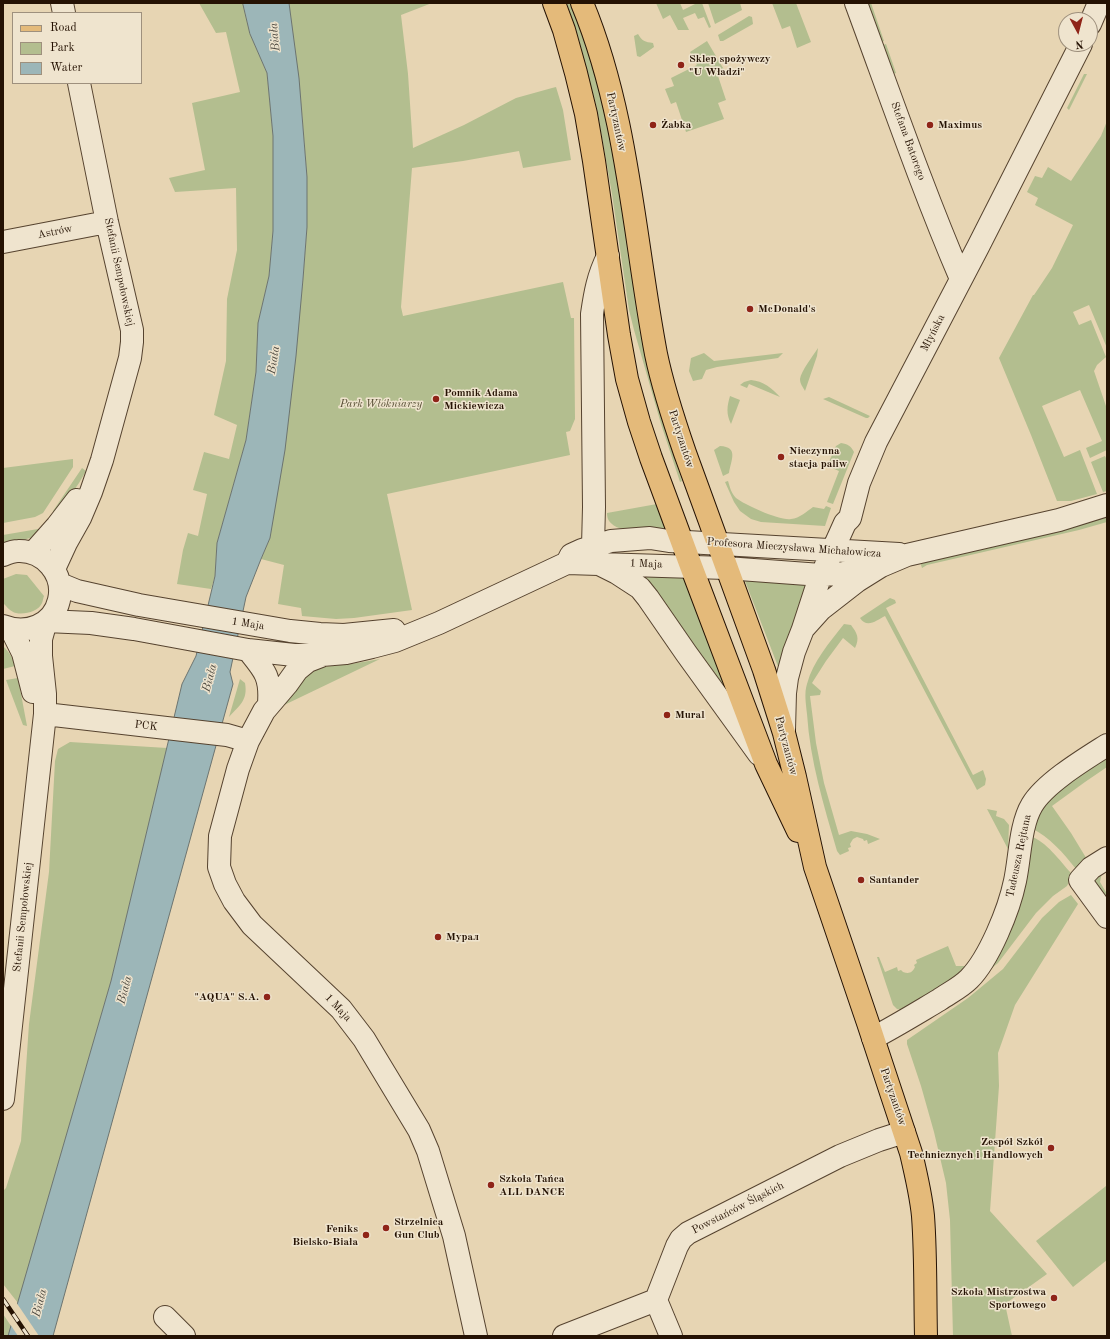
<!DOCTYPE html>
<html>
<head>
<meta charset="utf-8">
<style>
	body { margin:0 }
	#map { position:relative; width:1110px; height:1339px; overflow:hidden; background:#e7d5b3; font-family:"Old Standard TT",serif }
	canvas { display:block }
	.frame { position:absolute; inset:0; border:4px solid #251203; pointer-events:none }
	.legend { position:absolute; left:12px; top:12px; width:130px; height:72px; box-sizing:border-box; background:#efe4ce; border:1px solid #9e907d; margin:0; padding:5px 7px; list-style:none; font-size:12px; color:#251203 }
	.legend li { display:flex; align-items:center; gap:8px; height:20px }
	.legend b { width:20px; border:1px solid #9e907d }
	.north { position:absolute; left:1058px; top:12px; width:40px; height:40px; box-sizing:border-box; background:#efe4ce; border:1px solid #9e907d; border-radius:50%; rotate:173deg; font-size:11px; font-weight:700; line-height:16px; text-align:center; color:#251203 }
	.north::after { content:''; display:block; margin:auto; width:14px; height:18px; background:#8f2418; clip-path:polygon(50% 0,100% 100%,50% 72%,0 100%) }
</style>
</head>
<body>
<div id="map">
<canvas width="1110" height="1339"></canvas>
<div class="frame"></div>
<ul class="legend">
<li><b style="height:5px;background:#e4ba7a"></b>Road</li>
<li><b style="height:11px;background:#b3be8f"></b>Park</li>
<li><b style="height:11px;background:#9cb6b8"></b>Water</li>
</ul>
<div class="north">N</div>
</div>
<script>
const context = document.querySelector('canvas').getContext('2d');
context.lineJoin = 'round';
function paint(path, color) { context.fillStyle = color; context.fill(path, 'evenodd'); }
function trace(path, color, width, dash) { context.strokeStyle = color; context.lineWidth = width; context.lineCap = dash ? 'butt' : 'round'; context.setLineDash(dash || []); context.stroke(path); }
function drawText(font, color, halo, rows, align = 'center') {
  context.font = font + ' "Old Standard TT",serif'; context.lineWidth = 3; context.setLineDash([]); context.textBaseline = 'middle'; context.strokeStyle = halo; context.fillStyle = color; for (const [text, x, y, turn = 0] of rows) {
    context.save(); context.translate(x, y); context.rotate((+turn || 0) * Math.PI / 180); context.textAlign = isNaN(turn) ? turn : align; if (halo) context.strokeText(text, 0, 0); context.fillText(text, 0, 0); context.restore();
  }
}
const green = new Path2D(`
	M199,3H243L250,34L267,73L273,136V231L269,276L258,323L256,372L246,440L217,543L215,576L211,589L177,584L183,550L188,533L198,536L207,494L193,490L204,452L229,459L237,425L214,415L226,361L227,299L237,250L236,188L175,192L169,178L205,170L192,103L240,92L226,32L216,33Z
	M289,3H432L401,15L408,74L413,148L464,125L516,98L552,88L556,87L563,110L571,160L523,168L519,151L463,161L412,168L401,307L403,316L563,282L571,318H574L575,419L570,431L566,432L570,455L387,494L412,610L354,618L336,619L302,616L301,608L278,604L284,565L261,559L270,538L303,279L307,227V177L302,114Z
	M570,3C581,31 591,58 598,87C620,171 627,258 643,344C652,391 667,436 682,481L680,482L661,424L634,330L629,310L612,194L597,109L579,40L567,4Z
	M656,3H680L683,10L697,3H702L711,27L709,28L704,17L698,19L695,13L683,18L689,30H678L670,15L663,19Z
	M708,3H740L742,10L715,24Z
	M772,3H796L811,42L797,48L790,26L782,29Z
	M865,3H871L884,41L879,43Z
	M749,16L752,17L753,24L723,41H720L718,35Z
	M638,34C642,41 645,42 653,43L654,47L640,57L637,56L634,36Z
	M707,41L726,73L718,76L726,100L718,103L724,119L686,132L676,102L671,104L665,89L674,86L671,78L697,65L690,52Z
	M886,44L896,73L890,75L880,46Z
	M1084,74H1087L1069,110L1067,108Z
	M1107,121V348L1089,305L1073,312L1079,325L1091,320L1106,357L1097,365L1094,371L1107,409V450L1090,458L1086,448L1102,441L1080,390L1042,406L1064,457L1080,450L1097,494L1071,501H1057L1031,435L999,358L1033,295H1034L1052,268L1073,225L1035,205L1038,198L1027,192L1035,176L1042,178L1048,167L1071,181L1101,136Z
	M818,348L817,356L805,391C803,387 800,384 800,379C801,371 813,356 818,348Z
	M704,353L714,361L783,353L778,358L717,367L706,370L702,379L693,381L689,371L691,358Z
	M751,380C763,381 772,388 780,397L749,384L747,388L740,385L744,382Z
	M730,396L740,400L731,424C726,414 727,406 730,396Z
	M829,397L870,416L868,418H866L823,399Z
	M841,443C848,444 851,446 854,452L833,504L827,502L839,471L827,466L836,446Z
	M720,446C739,447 731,460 729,473L723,476L714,450Z
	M1105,456L1107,460V491L1103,492L1091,462Z
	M73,459V467L43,513L35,517L3,523V468Z
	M82,468L86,471L79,483L56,516L53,514V511Z
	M728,481C730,487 731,493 736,498C745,505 780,521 791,519C800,518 806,512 813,507L824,509L826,506L831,508L825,526L761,522L751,519L740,511L734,502L725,482Z
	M657,504L666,528L665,531C652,530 621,533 612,524C608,521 607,517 607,513Z
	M1107,516V522L1079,530L927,565L922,568L920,562L1067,528Z
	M38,529L41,531C31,542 17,539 3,543V535Z
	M16,574L27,575L44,596C43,598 43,601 42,603C39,611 25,615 16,613C11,612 7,607 3,603V579Z
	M644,576L683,577L687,581L736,707Z
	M746,579L810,581L779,669L745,581Z
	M890,598L895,600L896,603L886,608L973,775L983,770L986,779L985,785L977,790L885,616C877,620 867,629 860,618Z
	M844,624L851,625C857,633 860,638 855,648L843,638L826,661L812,683L821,691L820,695L810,696L816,743L824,783L839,835L851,831L867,834L880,839L868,844L867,840L864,841L863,839L857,837L853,839L850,844L851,847L848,848L849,851L840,855L837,851C824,806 810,761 807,714C806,704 804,693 807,684C813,661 830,642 844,624Z
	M3,646C9,652 13,658 15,666L3,669Z
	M380,659L280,707L310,670L322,667L351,664Z
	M18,678L27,726L23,725L6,680Z
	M240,679L245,683C248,700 240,705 229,717Z
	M70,742L167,748L111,981L18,1303L3,1284V1191L6,1188L21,1141L29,1024L49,872L55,761L58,749Z
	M1107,753V767L1085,782L1052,806L1071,833L1088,861L1076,869C1063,853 1050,837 1031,828L1045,799Z
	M987,809L997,811L996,816L1004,819L1009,825L1008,849Z
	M1030,836C1047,842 1059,860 1071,873V878L1067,886L1053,896L1036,913L998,963L978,979Z
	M1103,868L1100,882L1107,894V904L1094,880Z
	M1071,895L1078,904L1015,1005L998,1053L999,1086L990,1211L1047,1274L1005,1304L1012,1336H953L950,1220L946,1183L934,1132L921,1086L907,1044V1040L968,998L1003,969L1042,918L1059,902Z
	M948,946L956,966H966L960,974L902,1010L897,1009L893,1005L877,957H879L885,972L897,967L898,971L901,970L903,972C909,974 912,973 915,967L914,965L917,963L916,960Z
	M1106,1186L1107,1187V1260L1073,1287L1036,1241Z
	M3,1314L11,1326L8,1336H3Z`);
const water = new Path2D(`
	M243,3H289L299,78L307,177V227L303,279L296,356L285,450L270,538L261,559L246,597L230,672L233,684L53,1336H8L111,981L182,684L196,656L215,576L217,543L246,440L256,372L258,323L269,276L273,231V136L267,73L250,34Z`);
const pier = new Path2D(`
	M16,1302L39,1336H18L10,1324Z`);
const minor = new Path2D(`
	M62,3L64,13
	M856,3C890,95 922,188 961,279
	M1090,24L1099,3
	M3,242L107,222
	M33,553L57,526L77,500
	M3,555C8,553 13,551 18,551C44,550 65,574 59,600C53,626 26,635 3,626
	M595,560L593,546L594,507L592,314C595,293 598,276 608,256
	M567,563L571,555L582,550L611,541L650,538L669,541L899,554
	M601,565L617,573L640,588L648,598L686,653L759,754
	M54,569L66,543L80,518L91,492L102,460L130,358L132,342V330L107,222L79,83
	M60,584L77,591L139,605L290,631L320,634L344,635L394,630
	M46,621L91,623L134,629L248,650L294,655H322L346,653L372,647L395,641L439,623L567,563L726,568L821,575L838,574L881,566
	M11,629L23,653L33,692
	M803,629L818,583L845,523L850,518L859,483L876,442L978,247L1081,44
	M248,650C264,670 271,676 269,703
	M321,656L308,661L297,670L287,684L264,711L248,741L238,769L220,836L219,867L225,884L234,901L252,925L341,1009L364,1039L419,1130L428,1151L454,1236L476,1336
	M45,714L227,735L248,741
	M784,730L785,693L787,678L794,652L803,629L821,609L857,581L881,566L907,555L1059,520L1107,505
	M1107,858L1091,868L1080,880L1107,917
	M873,1038C896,1026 917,1013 939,1000C949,993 960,988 969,979C989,959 1009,910 1015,881C1020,858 1020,825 1032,805C1045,783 1085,759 1107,745
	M3,1099L45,714V694L41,656V639L46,621
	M656,1300L671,1336
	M165,1317L184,1336
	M564,1336L656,1300L677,1246L681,1239L688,1233L840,1156L879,1140L904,1132`);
const major = new Path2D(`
	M554,3L564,30L576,73L586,114L594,161L619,335L627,379L639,422L651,458L691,566L766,764L798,831
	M582,3C628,113 634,238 656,354C663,388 674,421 685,453L764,670L784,733L795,777L815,867L868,1023L911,1153C916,1174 921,1195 923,1216C926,1256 925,1296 926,1336`);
const rail = new Path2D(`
	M3,1299L28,1336`);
const markers = [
	[681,65,4,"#8f2418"],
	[653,125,4,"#8f2418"],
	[930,125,4,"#8f2418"],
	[750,309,4,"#8f2418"],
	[436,399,4,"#8f2418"],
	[781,457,4,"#8f2418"],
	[667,715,4,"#8f2418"],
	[861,880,4,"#8f2418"],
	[438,937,4,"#8f2418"],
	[267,997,4,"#8f2418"],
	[1051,1148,4,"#8f2418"],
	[491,1185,4,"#8f2418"],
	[386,1228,4,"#8f2418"],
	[366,1235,4,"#8f2418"],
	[1054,1298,4,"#8f2418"]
];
const poiNames = [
	["Sklep spożywczy",689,59],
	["\"U Władzi\"",689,72],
	["Żabka",661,125],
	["Maximus",938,125],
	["McDonald's",758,309],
	["Pomnik Adama",444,393],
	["Mickiewicza",444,406],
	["Nieczynna",789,451],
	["stacja paliw",789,464],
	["Mural",675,715],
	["Santander",869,880],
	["Мурал",446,937],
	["\"AQUA\" S.A.",259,997,"right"],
	["Zespół Szkół",1043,1142,"right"],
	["Technicznych i Handlowych",1043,1155,"right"],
	["Szkoła Tańca",499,1179],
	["ALL DANCE",499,1192],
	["Strzelnica",394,1222],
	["Gun Club",394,1235],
	["Feniks",358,1229,"right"],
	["Bielsko-Biała",358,1242,"right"],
	["Szkoła Mistrzostwa",1046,1292,"right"],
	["Sportowego",1046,1305,"right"]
];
const streetNames = [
	["Partyzantów",616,122,78],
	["Stefana Batorego",908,141,70],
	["Astrów",55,232,-11],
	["Stefanii Sempołowskiej",119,272,78],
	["Młyńska",933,333,-63],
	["Partyzantów",681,439,72],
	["Profesora Mieczysława Michałowicza",794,548,4],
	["1 Maja",646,564,2],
	["1 Maja",248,624,9],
	["PCK",146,726,7],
	["Partyzantów",786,746,75],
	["Tadeusza Rejtana",1019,856,-78],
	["Stefanii Sempołowskiej",23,917,-84],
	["1 Maja",338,1008,47],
	["Partyzantów",893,1097,71],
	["Powstańców Śląskich",738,1208,-27]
];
const parkNames = [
	["Park Włókniarzy",381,404]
];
const waterNames = [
	["Biała",275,37,-95],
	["Biała",274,360,-81],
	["Biała",210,678,-75],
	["Biała",125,990,-75],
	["Biała",40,1303,-75]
];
paint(green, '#b3be8f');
paint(water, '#9cb6b8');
trace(water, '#6c7470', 1);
paint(pier, '#e7d5b3');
trace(minor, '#56432f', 24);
trace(major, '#251203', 24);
trace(minor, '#efe4ce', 22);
trace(major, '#e4ba7a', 22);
trace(rail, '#251203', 4.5);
trace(rail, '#efe4ce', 3, [9]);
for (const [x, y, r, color] of markers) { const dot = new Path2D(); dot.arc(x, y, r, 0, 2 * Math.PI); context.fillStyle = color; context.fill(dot); trace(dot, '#efe4ce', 1.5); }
drawText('bold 11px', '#251203', '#efe4ce', poiNames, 'left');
drawText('11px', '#251203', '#efe4ce', streetNames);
drawText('italic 11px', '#574e34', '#efe4ce', parkNames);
drawText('italic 12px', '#4f4b42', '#efe4ce', waterNames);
</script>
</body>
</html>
